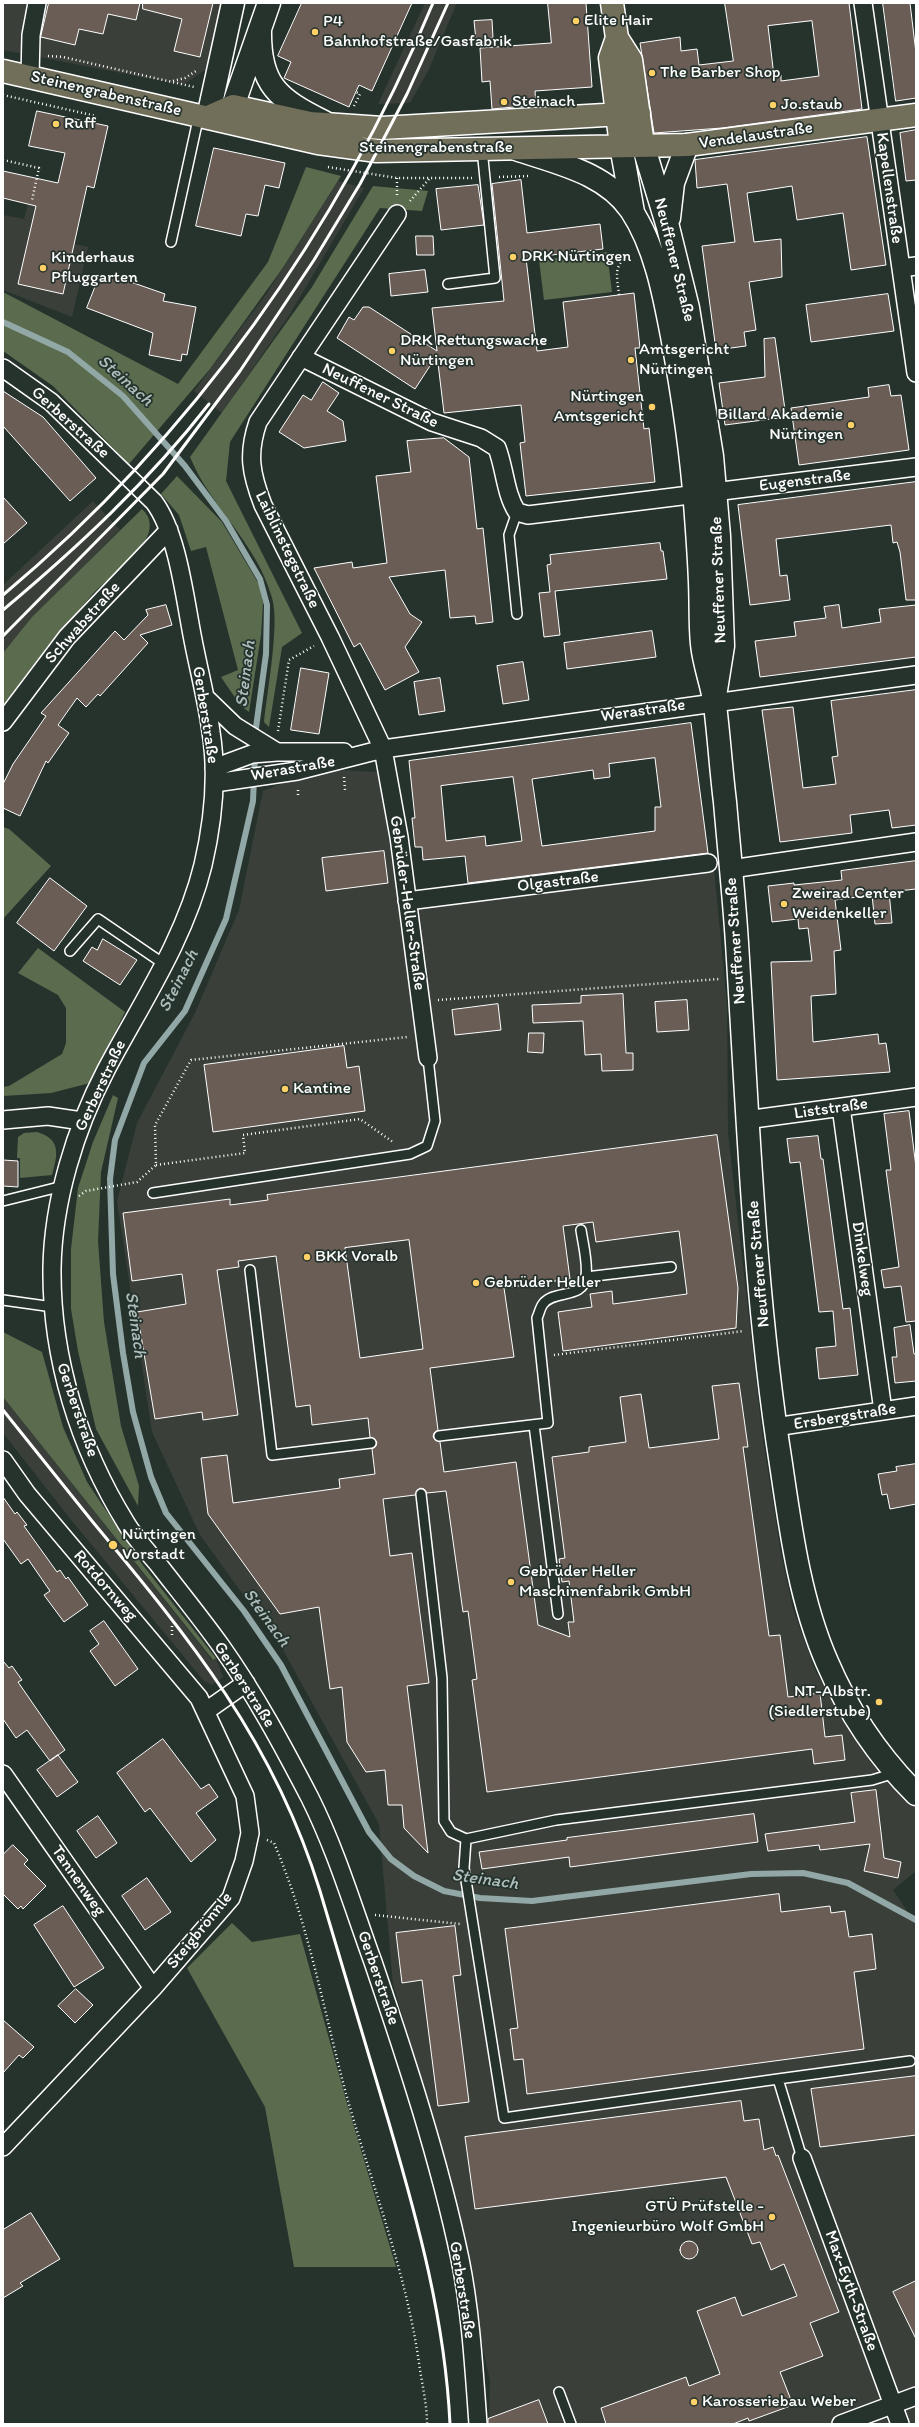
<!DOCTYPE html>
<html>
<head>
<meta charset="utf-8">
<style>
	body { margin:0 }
	#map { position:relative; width:919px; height:2427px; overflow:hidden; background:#26332d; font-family:Itim,sans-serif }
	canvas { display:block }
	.frame { position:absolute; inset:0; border:4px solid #fff; pointer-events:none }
</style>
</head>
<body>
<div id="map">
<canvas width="919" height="2427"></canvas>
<div class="frame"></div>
</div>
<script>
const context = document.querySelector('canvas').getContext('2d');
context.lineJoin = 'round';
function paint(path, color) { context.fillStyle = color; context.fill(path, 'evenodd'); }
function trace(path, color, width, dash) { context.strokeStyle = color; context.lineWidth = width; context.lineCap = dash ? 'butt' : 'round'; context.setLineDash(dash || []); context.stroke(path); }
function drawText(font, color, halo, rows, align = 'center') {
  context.font = font + ' Itim,sans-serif'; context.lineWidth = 3.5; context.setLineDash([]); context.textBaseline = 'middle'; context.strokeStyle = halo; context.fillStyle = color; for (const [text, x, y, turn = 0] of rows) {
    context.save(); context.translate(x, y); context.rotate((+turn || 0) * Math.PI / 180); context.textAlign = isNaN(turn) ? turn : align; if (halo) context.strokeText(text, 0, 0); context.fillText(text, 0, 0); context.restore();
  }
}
const built = new Path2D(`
	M3,3H228L214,64L183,85L3,50Z
	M425,3H457L428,71L410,103L378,104Z
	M338,181L364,188L290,314L222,413L194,391L267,293Z
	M29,199L74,244L88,247L72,317L3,290V215L24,219Z
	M93,501L120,530L32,617L3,653V585Z
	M318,769L379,772L399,911L714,868L727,1006L728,1133L762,1433L781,1554L793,1609L815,1670L838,1711L862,1749L916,1808V1871L893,1890L916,1924V2424H489L490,2381L441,2148L393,1984L379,1824L283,1650L200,1535L152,1432L117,1201L137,1123L195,1013L239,910L263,791Z
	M3,1397L212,1660L216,1658L223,1677L212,1685L204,1681L72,1521L3,1433Z`);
const green = new Path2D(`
	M306,167L341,176L282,269L210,369L129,464L53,386L3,351V292L178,384L268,262Z
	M373,186L428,191L422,211L380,208L230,442L226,481L302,633L282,647L269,727L264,722C267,692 280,623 272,598C261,557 230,524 207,489C200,479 195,468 190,457L312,287Z
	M607,252L612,292L544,300L539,260Z
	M177,476L222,522L260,586L263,603L261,635L249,712L240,705L221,677L238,670L206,547L191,551L179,515L161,494Z
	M142,509C151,517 152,528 146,539C133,563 108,577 91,596C59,632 32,671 3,710V653L32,617Z
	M3,827L9,829L51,866L3,919Z
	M38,948L125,1012L90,1083L51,1093L3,1096V1087L9,1086L62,1054L66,1043V1008L58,995L18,973Z
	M113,1095L118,1098L101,1172L98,1241L104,1322L121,1426L139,1486L138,1506L96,1429L78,1351L71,1309V1249L78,1188L93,1142Z
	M37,1132C61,1139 58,1154 52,1175L20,1178V1158H17L18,1137L24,1133Z
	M3,1332L42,1352L63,1427L87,1482L142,1564L216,1658L213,1660L3,1397Z
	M232,1923L252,1942L300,1934L346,2100L396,2267H294L265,2107L187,1968Z`);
const stream = new Path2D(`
	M3,322L68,352L123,396L185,466L226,521L260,579L267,605L266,654L255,735
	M255,754L253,801L226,919L185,1011L144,1063L115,1140L110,1179L113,1274L123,1353L133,1412L151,1477L166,1513L244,1611L281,1665L369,1832L391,1859L414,1876L444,1891L480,1898L532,1901L751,1874L803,1873L848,1883L916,1920`);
const building = new Path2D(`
	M49,3H140L136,20L108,14L103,34L79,29L75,45L41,37Z
	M143,3H213L200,57L174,51L182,19L143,9Z
	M302,3H412L372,91L359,85L349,107L284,78L291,62L278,56Z
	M548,3H586L592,87L535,91L536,105L492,109L490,81L482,82L480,48L551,43Z
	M725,3H849L862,109L722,128L654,133L640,43L680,37L681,51L697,49L699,65L733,61ZM812,21L819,76L781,81V75L774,76L768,26Z
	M883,3H910L916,53V98L896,101Z
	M492,20L493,38L476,40L474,21Z
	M37,111L108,126L94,188L87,186L63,294L18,284L36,206L3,198V171L58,183L65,153L29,146Z
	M916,130V180L906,181L900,133Z
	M867,137L886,265L851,270L843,213L797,220L792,186L747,193L754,242L781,239L782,277L749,282L756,330L744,332L746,346L716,350L702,246L735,242L727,184L697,188L695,160Z
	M214,148L285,163L279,188L265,185L258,216L246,214L241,236L196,226Z
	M521,180L527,233L600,224L603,249L526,258L537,351L568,347L563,302L634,293L640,348H635L644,429L649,428L655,482L526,496L520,443L525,442L521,405L444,413L437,355L415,389L337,338L349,317L354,320L363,307H369L437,351L432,308L504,301L492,184Z
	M478,185L484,225L441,230L436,189Z
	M416,236H433L434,255H417Z
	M425,270L428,292L391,296L389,274Z
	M100,275L110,278L111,275L165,294L163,301L196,307L187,355L182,354L181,361L149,355L153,333L87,308Z
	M888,294L894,331L811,342L806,305Z
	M775,338L786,417L725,425L719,383L765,377L764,339Z
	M323,382L339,393L327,411L343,421L346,441L304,448L279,432L303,395L311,400Z
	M889,385L891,396L901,395L909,450L799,465L791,408L869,397L868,388Z
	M3,391L43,417L96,478L70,501L3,426Z
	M444,438L469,457L477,529L483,528L493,622L476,624L475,616L450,618L445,570L389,577L410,614L422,622L405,647L419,672L385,690L360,643L354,647L314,568L352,562L353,568L387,563L376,476L411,472L407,441Z
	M916,482V600H906L900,552L897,542L893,543L891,525L776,539L780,576L787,575L790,600L750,605L738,505Z
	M3,497L27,523L3,544Z
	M660,543L661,551H663L667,579L555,591L560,635L544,637L539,593L550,592L547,565L551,564L550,555Z
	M166,605L172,625L140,635L148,643L100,696L98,694L86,707L77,698L58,725L69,733L48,763L46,761L20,816L3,808V784L13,764L46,716L41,713L115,631L124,640L148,615L146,610Z
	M839,605L842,628L881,622L879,609L916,605V657L760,677L755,641L796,636L794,622L826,618L824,607Z
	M652,631L656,657L567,669L564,643Z
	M523,662L529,700L503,704L497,666Z
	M301,668L329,673L319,734L291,730Z
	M440,678L445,711L419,715L414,682Z
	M916,690V825L892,828L889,810L850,815L852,833L780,842L762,710L793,707L803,788L836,784L832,757L838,756L831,701Z
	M691,723L708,853L468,883L465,856L423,860L422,847H415L412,818H415L409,761ZM655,758L661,807H655V831L542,846L532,779L593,770L594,779L610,777L609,764ZM513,777L522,841L486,846L485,836L446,841L441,786Z
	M384,851L388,883L326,891L322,858Z
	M916,861V889L889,892L892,923L875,924L872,895L835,900L841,950L834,951L836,994L811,996L813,1042L878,1034L879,1044L886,1043L890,1072L777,1080L771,962L812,961L808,928L799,929L798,919L772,922L768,886L794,883V885L842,880L841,871Z
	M50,878L87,906L54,951L17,923Z
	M103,939L137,960L120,985L83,961L92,947L97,950Z
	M623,994L626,1053H633V1070L602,1071L601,1054L585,1055L583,1021L533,1023L532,1005L581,1003V996Z
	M687,1000L689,1030L657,1032L655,1002Z
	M498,1004L501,1030L455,1035L452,1010Z
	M529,1033H544L543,1053L528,1052Z
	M344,1046L347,1068L359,1066L365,1111L213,1132L204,1065Z
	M909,1111L916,1167V1321L906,1322L901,1286L884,1288L881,1270L899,1267L886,1170H891L884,1114Z
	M717,1135L738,1288L736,1328L563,1351L558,1312L592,1307L590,1294L612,1291L613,1304L687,1294L679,1231L596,1242L593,1222L563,1226L570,1279L504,1288L514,1357L430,1368L438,1430L434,1433L433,1437L440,1442L444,1472L516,1462L538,1625L570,1637L568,1622H574L569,1581L562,1582L559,1559L565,1558L552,1457L589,1452V1447L626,1442L620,1397L641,1394L649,1448L719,1439L712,1386L739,1383L748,1447H743L769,1636L780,1635L788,1697L820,1693L825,1737L842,1735L845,1760L814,1764L812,1749L487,1792L472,1680L477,1679L468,1611L463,1612L446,1491L427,1493L424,1489L420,1488L415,1495L383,1499L390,1556L412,1553L429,1683L407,1686L428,1853L404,1828L402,1805H388L385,1770L366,1772L347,1742L342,1687L330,1689L319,1607L280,1614L208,1514L201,1458L227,1455L233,1503L340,1488L339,1479L375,1474L372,1449L376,1446L377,1442L370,1437L368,1418L312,1425L310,1405L296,1407L276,1256L238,1261L239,1267L217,1270L238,1415L203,1420L202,1412L155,1419L137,1312L186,1304L182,1274L132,1281L123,1213L230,1199V1205L268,1200L267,1195ZM409,1240L423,1349L360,1358L345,1248Z
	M818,1136L821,1159H823L843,1309L850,1308L858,1375L819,1379L816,1348L836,1346L833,1311L819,1312L800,1162L790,1163L787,1139Z
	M3,1160L18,1161V1187L3,1186Z
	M910,1325L914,1354H916V1381L895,1383L892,1357H897L894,1328Z
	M916,1464V1504L890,1509L887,1494L882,1495L878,1474L897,1471L896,1467Z
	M3,1497L15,1514L17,1512L27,1525L24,1526L57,1572L60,1570L66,1579L68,1577L88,1605L64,1622L44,1595L50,1591L28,1559L21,1564L3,1539Z
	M104,1621L138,1669L115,1686L90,1651L99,1644L90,1631Z
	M3,1661L9,1668L12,1666L22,1680L18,1682L65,1750L50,1761L27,1730L16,1738L3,1719Z
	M163,1739L201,1789L209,1784L218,1797L196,1813L216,1840L191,1862L150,1808L145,1812L117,1773Z
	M58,1755L78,1782L57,1797L37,1770Z
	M876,1790L884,1858L901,1862L898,1878L864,1871L870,1844L820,1850L819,1845L768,1851L765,1834L855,1822L851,1793Z
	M754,1814L758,1842L570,1867L569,1857L482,1869L479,1852L567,1840V1838Z
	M98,1816L117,1843L96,1858L77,1831Z
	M13,1845L28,1860L24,1864L46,1886L23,1909L21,1906L18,1909L3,1894V1855Z
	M147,1878L171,1912L145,1930L122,1896Z
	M779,1894L781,1912L830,1906L831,1913L845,1911L849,1937L872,1934L876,1969L854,1972L864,2049L527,2094L523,2059L514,2060L510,2029L518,2028L505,1929Z
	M63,1906L104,1968L74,1987L34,1925Z
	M455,1926L461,1975L453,1976L469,2102L438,2106L422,1980L402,1983L396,1933Z
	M76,1989L93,2005L75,2023L58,2006Z
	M3,2020L34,2047L23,2058L19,2055L3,2073Z
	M916,2076V2135L820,2147L811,2089Z
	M741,2101L744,2121L759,2119L764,2150L773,2147L776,2156L778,2155L839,2312L810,2323L823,2356L780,2372L793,2405L749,2421L748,2418L733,2424H606L601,2408L686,2377L689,2386L720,2374L697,2311L735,2297L742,2316L797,2296L784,2264L771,2270L760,2242L752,2244L726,2177L475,2209L465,2137Z
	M31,2213L60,2259L20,2283L23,2286L3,2298V2230Z
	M680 2250a9 9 0 1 1 18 0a9 9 0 1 1-18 0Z
	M916,2281V2339L893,2292Z
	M539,2400L548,2424H488V2419Z`);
const path = new Path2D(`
	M48,56L63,57L194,87
	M173,81L185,78L196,71
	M3,95L96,116
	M354,106L360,94L356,92
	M3,160L39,168L32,200
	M328,167L397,178H472
	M499,177L528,176
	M397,178V198
	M410,201L429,179
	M619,295C617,274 613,268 629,253
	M278,731L289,660L314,646
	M344,777L345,790
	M298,790V797
	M438,1000L719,979
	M156,1165L245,1153L243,1135L360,1119L393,1142
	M79,1196L86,1191L137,1182L156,1165L155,1125L191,1060L407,1037
	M554,1355L744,1331
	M172,1626V1636
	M267,1840L274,1843C308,1922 323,2007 345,2090C371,2184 407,2272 420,2370C423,2388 427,2406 427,2424
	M375,1915L460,1924`);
const lane = new Path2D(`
	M171,242L199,115
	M448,284L495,278L482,149
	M517,614L509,535L517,512
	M70,951L98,919L164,964
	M153,1193L410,1154L427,1146L435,1121L428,1058
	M3,1201L63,1186
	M250,1270L272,1455L371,1443
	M586,1277L671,1267
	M3,1300L53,1307
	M534,1425L558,1614
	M439,1436L548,1423L537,1318C539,1314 540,1308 543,1304C554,1289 584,1300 586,1276C588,1262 583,1244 581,1230
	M421,1494L442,1678L444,1821L451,1832L466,1839L556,1820L872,1780L895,1773
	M466,1839L464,1868L504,2118L778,2079L802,2158
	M778,2079L910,2061
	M559,2392L571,2424`);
const street = new Path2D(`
	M863,3L916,373
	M30,77L31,35L37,3
	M397,214L258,422C247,454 251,474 263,505L330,637L383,749L399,837L428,1058
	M901,268L916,266
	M301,357L432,422L481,438L497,448C505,469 505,493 517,512L528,515L916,467
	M3,368L51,402L154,502C178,534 185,600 193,640C199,671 207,701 211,732C218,776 213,822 203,865C185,939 141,1004 106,1070C75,1129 53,1202 52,1268C51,1358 79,1447 126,1523C135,1538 147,1551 158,1564C179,1591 201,1618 221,1646C255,1694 283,1746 310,1798C336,1850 353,1907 373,1962C406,2059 439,2159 460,2259C471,2313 474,2370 478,2424
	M205,697L235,726L277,752
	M3,722L67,637L169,530
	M214,768L252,754L277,752H344
	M215,783L297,771L383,749L916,675
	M731,869L916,842
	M407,901L708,863
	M841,1107L883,1411
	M3,1120L48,1116L82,1121
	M746,1120L916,1097
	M775,1427L916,1406
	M3,1460L27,1494L199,1698L245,1796L250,1833L244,1861L231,1898L153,1988L3,2147
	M206,1711L246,1683
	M3,1774L153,1988
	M802,2158L900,2424
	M841,2424L916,2396`);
const secondary = new Path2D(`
	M260,30C259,85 278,99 324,122
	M233,106L269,3
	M208,117L233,3
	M643,145L668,227L688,308L712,456L719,536L723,646L716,690
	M621,146L633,212
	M516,149C556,163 605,172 631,210C655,246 664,294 672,336C682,391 691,447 695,503C697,529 699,556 700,582C701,603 700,624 702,644C704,665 712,684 715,705C719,737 721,770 725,802C729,849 734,896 737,943C748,1117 754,1292 781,1464C791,1532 800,1600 827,1662C848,1711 879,1757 916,1794
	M669,218L673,183L687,145`);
const primary = new Path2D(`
	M612,3L617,38L631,60L643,145
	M617,38L610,58L621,146
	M3,71L318,143L377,151L687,145L916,115
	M208,117L233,106L310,123L382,128L639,113`);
const rail = new Path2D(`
	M3,595C193,436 338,231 433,3
	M3,610C77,548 149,481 209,404
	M3,636L163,474L240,371L314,260L360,184L407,94L448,3
	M3,1410C33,1447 62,1484 92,1521C190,1639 274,1741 320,1891C343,1968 366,2046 389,2123C418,2222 445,2320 450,2424`);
const markers = [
	[576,21,4,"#ffd166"],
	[315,32,4,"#ffd166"],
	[652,73,4,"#ffd166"],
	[504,102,4,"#ffd166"],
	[773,105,4,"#ffd166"],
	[56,124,4,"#ffd166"],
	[513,257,4,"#ffd166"],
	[43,268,4,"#ffd166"],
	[392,351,4,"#ffd166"],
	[631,360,4,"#ffd166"],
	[652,407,4,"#ffd166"],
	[851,425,4,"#ffd166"],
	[784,904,4,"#ffd166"],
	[285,1089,4,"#ffd166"],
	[307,1257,4,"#ffd166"],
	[476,1283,4,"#ffd166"],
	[113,1545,5,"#ffd166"],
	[511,1582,4,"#ffd166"],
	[879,1702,4,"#ffd166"],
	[772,2217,4,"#ffd166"],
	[694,2402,4,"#ffd166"]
];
const poiNames = [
	["Elite Hair",584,21],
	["P4",323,22],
	["Bahnhofstraße/Gasfabrik",323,42],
	["The Barber Shop",660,73],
	["Steinach",512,102],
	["Jo.staub",781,105],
	["Ruff",64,124],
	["DRK Nürtingen",521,257],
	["Kinderhaus",51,258],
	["Pfluggarten",51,278],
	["DRK Rettungswache",400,341],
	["Nürtingen",400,361],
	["Amtsgericht",639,350],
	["Nürtingen",639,370],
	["Nürtingen",644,397,"right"],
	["Amtsgericht",644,417,"right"],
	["Billard Akademie",843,415,"right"],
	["Nürtingen",843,435,"right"],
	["Zweirad Center",792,894],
	["Weidenkeller",792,914],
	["Kantine",293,1089],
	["BKK Voralb",315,1257],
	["Gebrüder Heller",484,1283],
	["Nürtingen",122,1535],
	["Vorstadt",122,1555],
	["Gebrüder Heller",519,1572],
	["Maschinenfabrik GmbH",519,1592],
	["NT-Albstr.",871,1692,"right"],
	["(Siedlerstube)",871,1712,"right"],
	["GTÜ Prüfstelle -",764,2207,"right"],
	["Ingenieurbüro Wolf GmbH",764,2227,"right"],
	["Karosseriebau Weber",702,2402]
];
const streetNames = [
	["Steinengrabenstraße",106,94,13],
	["Vendelaustraße",756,136,-8],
	["Steinengrabenstraße",436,148],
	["Kapellenstraße",889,188,82],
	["Neuffener Straße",674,260,76],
	["Neuffener Straße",380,396,26],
	["Gerberstraße",70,423,42],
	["Eugenstraße",805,481,-7],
	["Laiblinstegstraße",287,550,64],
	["Neuffener Straße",719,580,-92],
	["Schwabstraße",83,623,-48],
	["Werastraße",643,711,-8],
	["Gerberstraße",205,715,81],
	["Werastraße",293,769,-10],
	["Olgastraße",558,882,-7],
	["Gebrüder-Heller-Straße",407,903,82],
	["Neuffener Straße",736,941,-94],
	["Gerberstraße",101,1086,-65],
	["Liststraße",831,1109,-8],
	["Dinkelweg",862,1259,82],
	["Neuffener Straße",759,1264,-95],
	["Gerberstraße",77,1410,71],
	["Ersbergstraße",845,1417,-9],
	["Rotdornweg",105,1586,49],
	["Gerberstraße",244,1685,57],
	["Tannenweg",78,1881,55],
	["Steigbrönnle",200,1931,-51],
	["Gerberstraße",378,1978,71],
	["Gerberstraße",462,2290,81],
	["Max-Eyth-Straße",851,2291,70]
];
const waterNames = [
	["Steinach",125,381,42],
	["Steinach",246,674,-83],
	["Steinach",179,981,-63],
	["Steinach",135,1325,82],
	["Steinach",266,1618,54],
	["Steinach",485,1880,8]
];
paint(built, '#3a4039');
paint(green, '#5b6b4e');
trace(stream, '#92a8a7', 6);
paint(building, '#695d56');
trace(building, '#fff', 1);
trace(lane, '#fff', 12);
trace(street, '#fff', 20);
trace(secondary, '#fff', 25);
trace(primary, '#fff', 25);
trace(path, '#fff', 2.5, [1, 3]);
trace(lane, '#26332d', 9);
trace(street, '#26332d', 17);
trace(secondary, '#26332d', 22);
trace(primary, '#716e59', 22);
trace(rail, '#fff', 3);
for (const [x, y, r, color] of markers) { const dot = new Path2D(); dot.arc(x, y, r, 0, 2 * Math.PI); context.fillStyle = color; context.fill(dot); trace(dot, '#26332d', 1.5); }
drawText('17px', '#fff', '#26332d', poiNames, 'left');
drawText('17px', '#fff', '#26332d', streetNames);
drawText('italic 18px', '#aebebd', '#26332d', waterNames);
</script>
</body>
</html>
